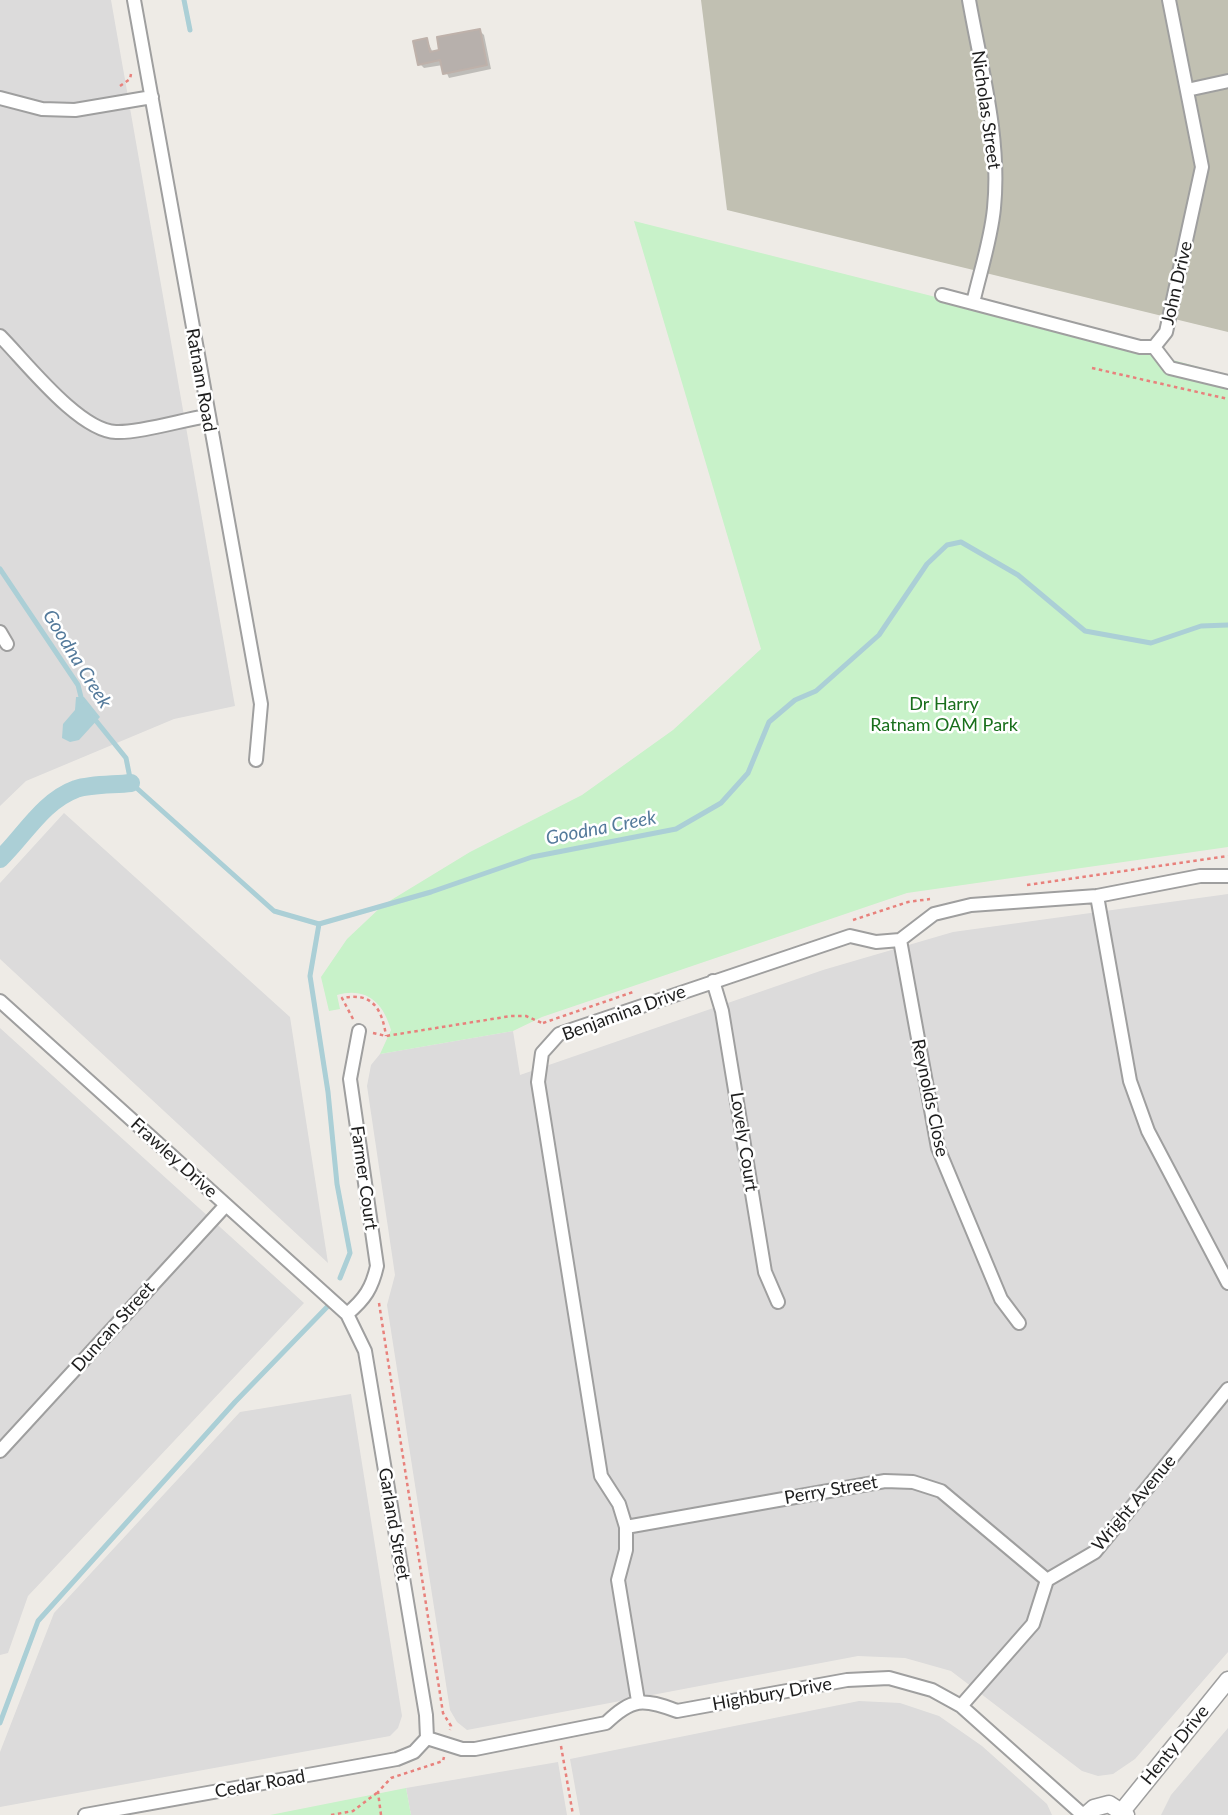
<!DOCTYPE html>
<html>
<head>
<meta charset="utf-8">
<style>
	body { margin:0 }
	canvas { display:block; background:#eeebe6 }
</style>
</head>
<body>
<canvas width="1228" height="1815"></canvas>
<script>
const context = document.querySelector('canvas').getContext('2d');
context.lineJoin = 'round';
function paint(path, color) { context.fillStyle = color; context.fill(path, 'evenodd'); }
function trace(path, color, width, dash) { context.strokeStyle = color; context.lineWidth = width; context.lineCap = dash ? 'butt' : 'round'; context.setLineDash(dash || []); context.stroke(path); }
function drawText(font, color, halo, rows, align = 'center') {
  context.font = font + ' Lato,sans-serif'; context.lineWidth = 5; context.setLineDash([]); context.textBaseline = 'middle'; context.strokeStyle = halo; context.fillStyle = color; for (const [text, x, y, turn = 0] of rows) {
    context.save(); context.translate(x, y); context.rotate((+turn || 0) * Math.PI / 180); context.textAlign = isNaN(turn) ? turn : align; if (halo) context.strokeText(text, 0, 0); context.fillText(text, 0, 0); context.restore();
  }
}
const residential = new Path2D(`
	M0,0H111L235,706L174,719L26,781L0,806Z
	M64,813L290,1017L328,1263L0,959V883Z
	M1228,894V1652L1135,1759L1113,1774L1098,1776L1082,1771L951,1671L905,1658L858,1656L467,1730L457,1722L450,1710L387,1305L395,1275L367,1086L371,1065L380,1054L513,1031L520,1075L823,970L953,932Z
	M0,1028L304,1303L28,1596L8,1653L0,1655Z
	M351,1394L402,1716L398,1728L390,1736L0,1807V1752L54,1613L240,1412Z
	M859,1701L900,1703L939,1716L982,1746L1047,1804L1052,1815H580L570,1759Z
	M1228,1728V1815H1161L1171,1795Z
	M558,1762L567,1815H411L406,1788Z`);
const construction = new Path2D(`
	M701,0H1228V332L727,210Z`);
const park = new Path2D(`
	M634,221L1019,318L1228,375V847L907,893L542,1017L513,1031L380,1054L391,1030C383,1002 366,987 337,995L340,1009L329,1011L321,977L347,939L383,905L470,852L582,795L673,730L761,649Z
	M406,1788L411,1815H270Z`);
const water = new Path2D(`
	M76,697H84L100,717L79,740L70,742L62,738L63,724L75,710Z`);
const shadow = new Path2D(`
	M479,30L484,35L491,69L449,78L443,65L424,68L420,64L427,40L433,53Z`);
const stream = new Path2D(`
	M184,0L190,30
	M0,569L78,685L82,701
	M93,717L126,758L131,783L274,911L319,924L431,892L532,857L676,829L721,803L748,773L769,722L795,700L816,691L879,635L927,564L947,545L961,542L1018,575L1085,631L1151,643L1201,626L1228,625
	M319,924L310,976L328,1092L337,1184L350,1253L340,1278
	M0,1723L38,1621L235,1402L328,1306`);
const canal = new Path2D(`
	M0,859C24,836 43,801 76,789C92,784 114,785 131,783`);
const building = new Path2D(`
	M480,29L487,65L443,74L440,60L418,65L413,41L427,38L430,52L439,50L437,37Z`);
const path = new Path2D(`
	M120,86L130,79L131,74
	M1092,368L1228,399
	M1027,885L1228,856
	M853,920L908,902L930,899
	M353,1019L342,998C372,992 382,1008 386,1036
	M543,1023L633,992
	M373,1033L386,1036L511,1016H526L542,1023
	M379,1303L443,1713L451,1726L450,1730
	M561,1746L573,1815
	M331,1815L353,1811L378,1792
	M381,1815L378,1792L391,1778L443,1761L444,1757`);
const minor = new Path2D(`
	M134,0L261,704L256,760
	M969,0C981,68 1001,138 994,208C991,240 980,272 973,303
	M1187,90L1228,81
	M0,98L42,109L75,110L152,97
	M942,295L1140,347H1154L1166,332L1202,167L1169,0
	M0,336C25,361 79,431 116,432C140,433 182,420 207,416
	M1154,347L1170,368L1228,382
	M0,632L7,644
	M1097,896L1130,1081L1148,1131L1228,1283
	M900,940L938,1148L1001,1299L1019,1323
	M713,981L722,1011L765,1272L778,1302
	M0,1001L347,1314L365,1351L426,1715L427,1738
	M347,1314C365,1299 372,1288 377,1266L350,1079L359,1031
	M0,1451L226,1205
	M626,1527L885,1481L913,1482L941,1491L1047,1580
	M638,1701L618,1580L626,1550V1527L619,1504L601,1476L538,1082L542,1053L559,1034L850,936L876,942L900,940L934,914L971,905L1097,896L1200,876H1228
	M961,1706L1033,1624L1047,1580L1095,1552L1228,1389
	M427,1738L462,1749H475L606,1723C632,1698 643,1698 677,1711L847,1680L889,1678L932,1690L961,1706L1083,1815
	M85,1815L397,1759L414,1752L427,1738`);
const tertiary = new Path2D(`
	M1123,1810L1228,1680
	M1086,1815L1094,1808L1109,1804L1126,1815`);
const streetNames = [
	["Nicholas Street",986,110,82],
	["John Drive",1177,283,-77],
	["Ratnam Road",201,380,80],
	["Benjamina Drive",624,1013,-20],
	["Reynolds Close",930,1098,78],
	["Lovely Court",744,1142,81],
	["Frawley Drive",174,1158,42],
	["Farmer Court",364,1178,82],
	["Duncan Street",113,1327,-48],
	["Perry Street",831,1490,-10],
	["Wright Avenue",1134,1503,-50],
	["Garland Street",394,1524,80],
	["Highbury Drive",772,1694,-10],
	["Henty Drive",1175,1745,-51],
	["Cedar Road",260,1784,-10]
];
const parkNames = [
	["Dr Harry",944,704],
	["Ratnam OAM Park",944,725]
];
const waterNames = [
	["Goodna Creek",77,659,58],
	["Goodna Creek",601,828,-11]
];
paint(residential, '#dcdbdb');
paint(construction, '#c1c0b2');
paint(park, '#c8f2c9');
paint(water, '#abcfd6');
paint(shadow, '#0003');
trace(stream, '#abcfd6', 5);
trace(canal, '#abcfd6', 18);
paint(building, '#b7b0ac');
trace(building, '#beb1aa', 2);
trace(minor, '#9f9f9f', 16);
trace(tertiary, '#9f9f9f', 19);
trace(path, '#e8817c', 2.5, [3.5, 3.5]);
trace(minor, '#fff', 12);
trace(tertiary, '#fff', 16);
drawText('18px', '#1e1e1e', '#fff', streetNames);
drawText('18px', '#196f1c', '#fff', parkNames);
drawText('italic 19px', '#547a9b', '#fff', waterNames);
</script>
</body>
</html>
